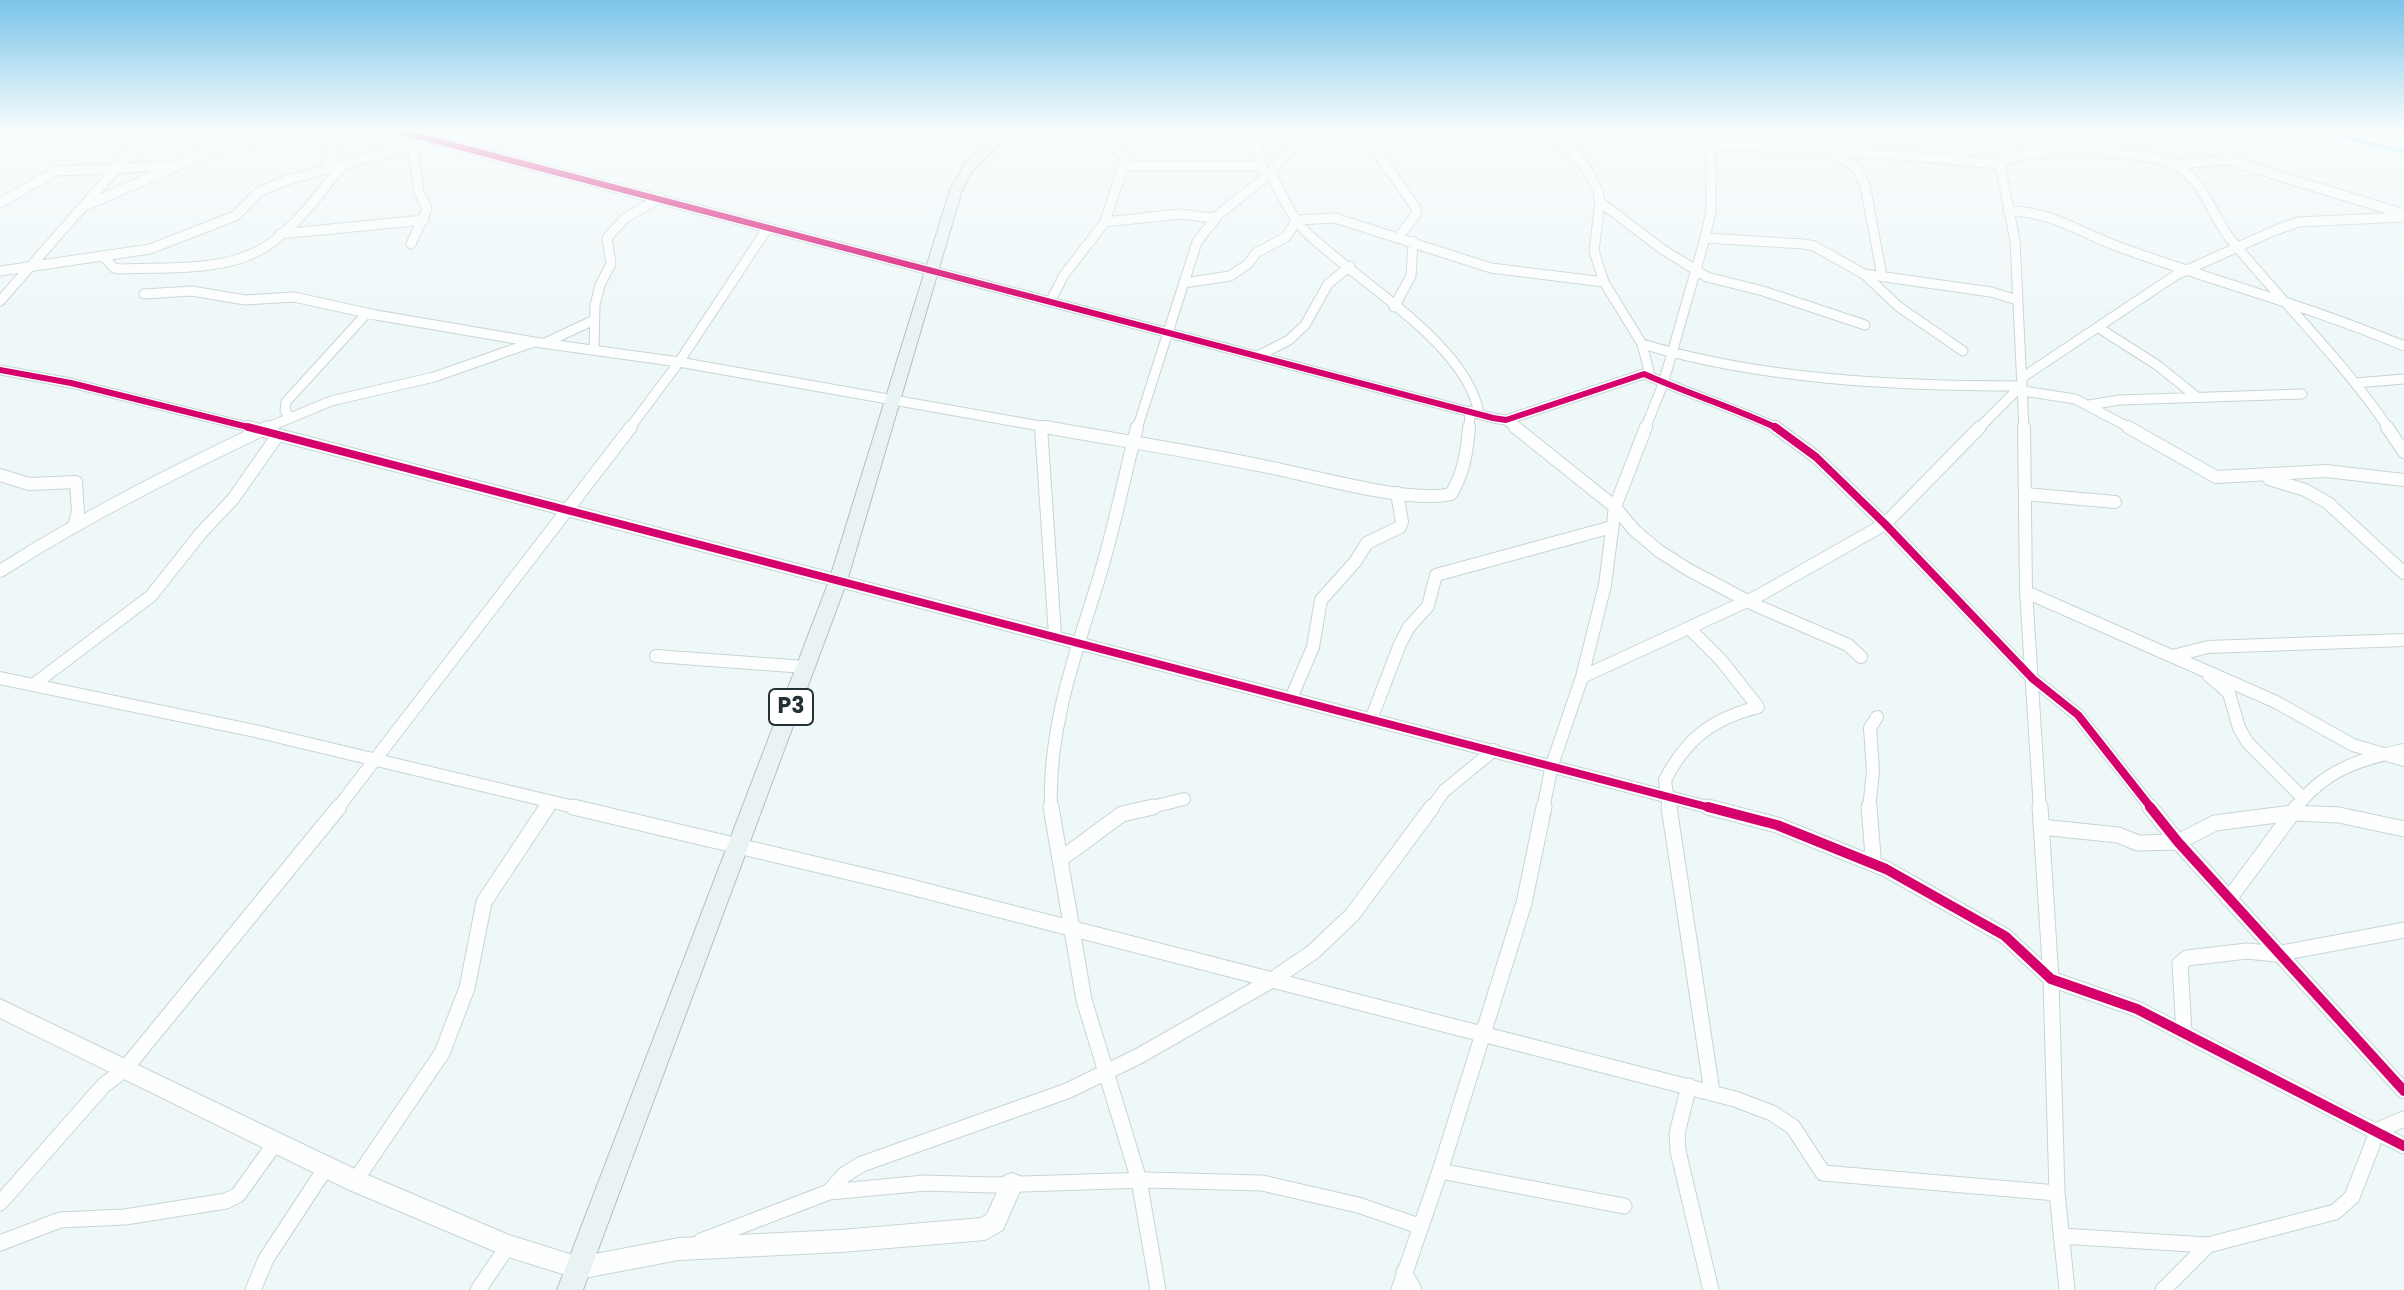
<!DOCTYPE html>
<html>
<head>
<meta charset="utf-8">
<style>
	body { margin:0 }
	canvas { display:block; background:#eff8f9 }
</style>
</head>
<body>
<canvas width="2404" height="1290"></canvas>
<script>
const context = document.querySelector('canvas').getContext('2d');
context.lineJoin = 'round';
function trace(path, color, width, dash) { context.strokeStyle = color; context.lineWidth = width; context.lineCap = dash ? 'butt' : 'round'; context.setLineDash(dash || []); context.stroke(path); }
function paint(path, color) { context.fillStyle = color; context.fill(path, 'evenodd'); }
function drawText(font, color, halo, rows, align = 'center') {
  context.font = font + ' Poppins,sans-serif'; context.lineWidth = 6; context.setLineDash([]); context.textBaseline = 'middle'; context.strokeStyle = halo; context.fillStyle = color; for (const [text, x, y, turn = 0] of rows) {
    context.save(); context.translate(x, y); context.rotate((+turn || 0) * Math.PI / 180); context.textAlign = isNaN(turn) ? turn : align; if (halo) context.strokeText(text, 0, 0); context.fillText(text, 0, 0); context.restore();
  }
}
const stream = new Path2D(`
	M2316,130L2404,152`);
const streetFar2 = new Path2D(`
	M313,130L329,142L333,152L326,168
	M395,130L1493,418L1506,420L1644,374C1689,394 1735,408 1779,429
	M1252,130L1263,171
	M1313,130L1497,133L1564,140L1828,149L2000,164L2015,241L2024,429
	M1373,131L1376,151L1416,208V214L1399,237
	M0,136L252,138
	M1564,140L1589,172L1598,191L1600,202L1594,251L1604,282L1642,344L1650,375
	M1831,150L1856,168L1865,185L1882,276
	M2000,164C2026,143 2151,149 2179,167C2205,183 2213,219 2232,241C2284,304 2343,361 2389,429
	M2177,164L2227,160L2404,214
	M1123,166H1261
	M1270,172C1280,190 1290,215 1304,230C1354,280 1468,343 1479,414
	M1600,202L1662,249L1707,277L1763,291L1865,325
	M0,203L56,171L168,166
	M87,205L227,144L298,130
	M2008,211C2052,211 2082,234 2122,248C2216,282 2312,307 2404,346
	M1105,222L1180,214L1213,218
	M280,234L424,220
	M1705,238L1804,244L1814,246L1864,274L1991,292L2017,300
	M411,244L427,209L419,192L413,148
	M105,258L114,268L121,269C166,267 220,272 260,250C294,231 318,195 342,166
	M0,271L150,249L235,216L259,192L284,181L434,140
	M1864,274L1899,307L1963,351
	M1184,283L1230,276L1248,264L1256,253L1286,237L1297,220L1335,218L1491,268L1604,282
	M144,294L192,291L245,300L294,297L376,315L534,342L679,362L1057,429
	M0,301L116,169L154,132
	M1050,302L1064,275L1105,222L1126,157L1094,130
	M1394,307L1411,276L1413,241
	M2099,328L2157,365L2197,397
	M545,343L592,321
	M1642,344C1763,380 1895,386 2021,386
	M594,349L595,305L600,285L611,264L607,238L625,218L660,198
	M1258,356L1289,340L1305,325L1328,284L1350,266
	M0,370L71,383L256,429
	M2355,383L2404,379
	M2023,391L2075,399L2132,429
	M2089,405L2120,400L2302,394
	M290,417L285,411L286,402L367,313
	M1506,420L1518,429
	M1041,426V429
	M264,429L331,401L434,377L531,343
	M629,429L679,362L767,229
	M1137,429L1197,242L1218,215L1268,175L1309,130
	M1469,429L1470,411
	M1645,429L1663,384L1705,238L1711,211V146
	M1978,429L2021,386L2023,377L2176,275L2271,232L2298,222L2404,217`);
const streetFar1 = new Path2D(`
	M248,427L1715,809
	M1041,427L1055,635
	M1045,427C1118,440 1191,451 1263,466C1311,475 1407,504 1451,494C1464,473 1467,451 1469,427
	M1515,427L1615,507L1634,530L1659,551L1689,570L1755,605L1848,645L1861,657
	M1775,427L1816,457L1885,524L2033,679L2078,715L2152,809
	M2024,427L2026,592L2040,809
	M2128,427L2216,477L2326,471L2404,480
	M2387,427L2404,452
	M0,475L29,484L76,482L78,512L75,523
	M2269,479L2305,490L2328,503L2404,573
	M2025,494L2115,502
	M0,571C86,516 176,471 268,427
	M2026,592L2276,702L2353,745L2404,760
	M656,656L805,667
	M2173,656L2208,647L2404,640
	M2209,676L2229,693L2239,728L2248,743L2303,798
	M1582,677L1758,596L1885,524L1980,427
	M0,678L255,731L582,809
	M33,685L151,596L201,533L233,499L278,435
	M1292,696L1313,647L1321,600L1355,562L1367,543L1400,527L1402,522L1397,493
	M1372,717L1400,644L1409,627L1428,606L1436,575L1612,527
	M337,809L631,427
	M545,809L549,803
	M1051,809C1048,734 1072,663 1094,594C1112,540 1123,482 1137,427
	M1144,809L1184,799
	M1431,809L1444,791L1494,750
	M1543,809L1552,765L1582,677L1605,585L1615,507L1646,427
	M1669,809L1665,780C1687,738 1712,719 1758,707L1721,660L1689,628
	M1869,809L1873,771L1870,728L1877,717
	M2295,809C2323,771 2359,759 2404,750`);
const street = new Path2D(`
	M573,807L899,884L1735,1099L1772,1113L1793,1127L1823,1173L2057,1193
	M1051,807L1084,1000L1139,1180L1158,1290
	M1669,807L1712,1092
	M1708,807L1777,825L1886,869L2005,936L2051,979L2137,1009L2404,1146
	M2040,807L2051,979L2057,1193L2067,1290
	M2150,807L2178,842L2404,1091
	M2041,827L2118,835L2138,843L2178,842L2215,823L2292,813L2339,815L2404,829
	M1062,858L1122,814L1153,807
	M1864,860L1873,856L1869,807
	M2229,899L2297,807
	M2184,1032L2180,964L2187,958L2247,951L2276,954L2404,930
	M1689,1086L1677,1133L1678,1151L1711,1290
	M1440,1171L1624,1206
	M355,1181L442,1053L467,988L484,902L547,807
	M829,1192L844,1175L862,1164L1067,1091L1139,1056L1272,980L1313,952L1352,915L1432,807
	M0,1203L104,1085L124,1070L339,807
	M2061,1236L2208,1245L2335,1212L2352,1197L2378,1130L2404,1119
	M701,1241L829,1192L925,1183L992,1185L1146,1180L1262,1183L1358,1205L1419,1226
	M0,1243L60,1220L125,1217L226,1201L238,1195L276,1142
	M1404,1272L1414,1290
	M253,1290L266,1259L327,1166
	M478,1290L508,1246
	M1399,1290L1440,1171L1524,903L1544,807
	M2163,1290L2208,1245`);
const secondary = new Path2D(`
	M0,999L363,1173L509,1235L579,1257L679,1238L841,1230L981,1218L987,1214L1004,1176L1012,1173L1020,1176L1023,1184L1003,1230L985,1240L841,1252L679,1260L579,1279L508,1257L347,1189L0,1018Z`);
const primary = new Path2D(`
	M1002,130H1015L973,170L962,190L847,581L583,1290H557L829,581L950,190L964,165Z`);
const cyclewayFar2 = new Path2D(`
	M395,130L1493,418L1506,420L1644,374C1689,394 1735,408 1779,429
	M0,370L71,383L256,429`);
const cyclewayFar1 = new Path2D(`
	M248,427L1715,809
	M1775,427L1816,457L1885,524L2033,679L2078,715L2152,809`);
const cycleway = new Path2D(`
	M1708,807L1777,825L1886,869L2005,936L2051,979L2137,1009L2404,1146
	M2150,807L2178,842L2404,1091`);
const shields = [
	[791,707,44]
];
const shieldNames = [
	["P3",791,707]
];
trace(stream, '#75deec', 3);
trace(streetFar2, '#c8d4d6', 11);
trace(streetFar1, '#c8d4d6', 14);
trace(street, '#c8d4d6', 17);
trace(secondary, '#c8d4d6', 2);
trace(primary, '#adc0c3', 2);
trace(streetFar2, '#fdfefe', 9);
trace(streetFar1, '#fdfefe', 12);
trace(street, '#fdfefe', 15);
paint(secondary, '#fdfefe');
paint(primary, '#eaf3f4');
trace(cyclewayFar2, '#d6006c', 6);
trace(cyclewayFar1, '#d6006c', 8);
trace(cycleway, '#d6006c', 10);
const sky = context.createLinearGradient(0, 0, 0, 311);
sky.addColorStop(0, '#7ac5ea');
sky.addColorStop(0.42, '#f8fcfc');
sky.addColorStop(1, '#f8fcfc00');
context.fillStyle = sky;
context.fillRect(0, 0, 2404, 311);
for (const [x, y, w] of shields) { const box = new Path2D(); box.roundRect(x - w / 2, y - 18, w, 36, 6); context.fillStyle = '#fff'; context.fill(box); trace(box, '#213134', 2); }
drawText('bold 22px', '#213134', null, shieldNames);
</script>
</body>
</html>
